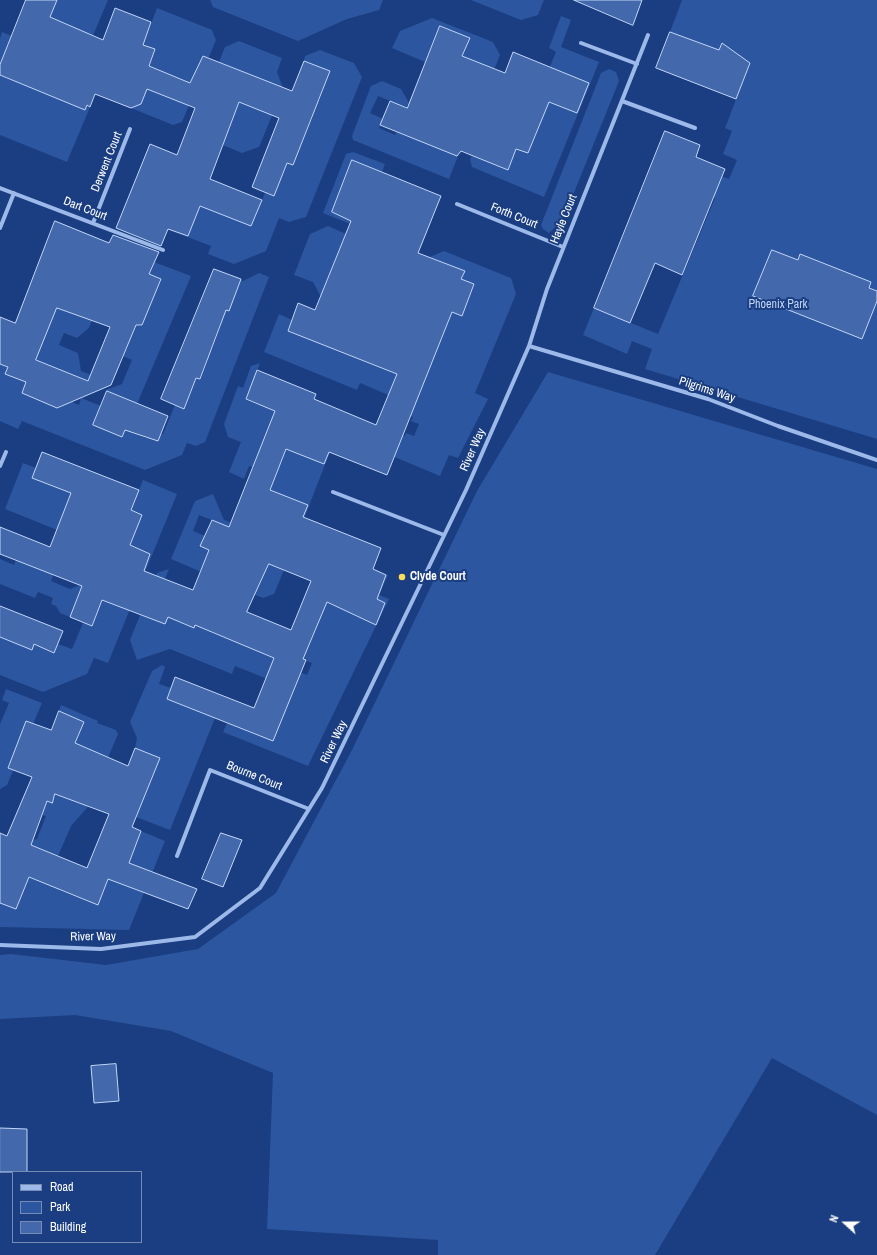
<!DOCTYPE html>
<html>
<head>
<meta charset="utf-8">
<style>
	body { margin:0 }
	#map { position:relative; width:877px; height:1255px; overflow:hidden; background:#1a3e81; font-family:"Archivo Narrow",sans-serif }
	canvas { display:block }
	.legend { position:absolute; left:12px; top:1171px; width:130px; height:72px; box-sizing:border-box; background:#1a3e81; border:1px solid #768bb3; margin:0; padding:5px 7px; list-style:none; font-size:12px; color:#fff }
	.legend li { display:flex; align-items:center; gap:8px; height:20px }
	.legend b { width:20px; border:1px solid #768bb3 }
	.north { position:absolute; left:825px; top:1203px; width:40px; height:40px; -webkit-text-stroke:3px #1a3e81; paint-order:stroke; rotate:291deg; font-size:11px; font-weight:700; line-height:16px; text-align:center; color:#fff }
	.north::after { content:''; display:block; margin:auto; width:14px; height:18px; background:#fff; clip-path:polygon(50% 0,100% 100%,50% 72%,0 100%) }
</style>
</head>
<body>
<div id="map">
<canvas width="877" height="1255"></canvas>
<ul class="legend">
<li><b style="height:5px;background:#9db9ea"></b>Road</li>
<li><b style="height:11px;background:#2d56a0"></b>Park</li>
<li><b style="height:11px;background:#4368ab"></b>Building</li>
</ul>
<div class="north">N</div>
</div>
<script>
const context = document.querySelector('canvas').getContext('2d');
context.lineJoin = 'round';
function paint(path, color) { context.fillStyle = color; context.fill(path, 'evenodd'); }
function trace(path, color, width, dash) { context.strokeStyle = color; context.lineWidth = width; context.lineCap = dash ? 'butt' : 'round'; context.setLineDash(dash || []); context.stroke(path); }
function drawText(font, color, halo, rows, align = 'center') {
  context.font = font + ' "Archivo Narrow",sans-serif'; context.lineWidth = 4; context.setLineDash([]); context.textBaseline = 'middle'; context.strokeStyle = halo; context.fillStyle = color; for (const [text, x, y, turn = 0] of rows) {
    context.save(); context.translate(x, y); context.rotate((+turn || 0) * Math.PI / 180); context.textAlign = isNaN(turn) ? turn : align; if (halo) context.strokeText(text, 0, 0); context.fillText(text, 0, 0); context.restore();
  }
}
const green = new Path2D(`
	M57,0H108L81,64L47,13Z
	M210,0H383L379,10L347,19L298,41L213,7Z
	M471,0H544L538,15L521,20Z
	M682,0H877V439L645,369L652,349L632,341L627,354L583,335L594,308L658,334L715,198L685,184L693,165L729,179L737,160L723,154L732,131L725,128L750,63L670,32Z
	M157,8L212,30L216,40L182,122L173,125L126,106L148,68L155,50L143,45Z
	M561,16L571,20L561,47L599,62L544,197L472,167L470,159L472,156L508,170L516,149L528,153L535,136L541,88L556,52L549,48Z
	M432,18L493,42L500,55L487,87L462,57L470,38L440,26L425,62L392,48L400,31Z
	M2,32L12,36L0,65V39Z
	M239,41L282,58L277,72L283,88L219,62L225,47Z
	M320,50L354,63L362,77L306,217L289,222L279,218L266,251L234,264L208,254L211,246L143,220L160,176L255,217L265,193L274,196L287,163L293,165L313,116L303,112L309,98L319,101L330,71L304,61L305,56Z
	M609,69L616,72L619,81L563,220L549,233L543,229L541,225L601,73Z
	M0,75L57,98L59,94L90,107L67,162L0,135Z
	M382,81L401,89L409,103L406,107L378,96L370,113L383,119L379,128L395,135L401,121L460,151L449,179L353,140L352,136L371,86Z
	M208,90L240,103L242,99L274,111L259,147L242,153L191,132Z
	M353,152L385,164L382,172L352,160L345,178L402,207L432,219L422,245L412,249L323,213L346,154Z
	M328,226L346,234L321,297L313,282L294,275L310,234Z
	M72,228L121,247L89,328L77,338L64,333L59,345L78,353L81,371L91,375L88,381L14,351Z
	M444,251L511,278L516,294L475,393L488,399L458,458L449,455L440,476L385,453L394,432L405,436L406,433L414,436L419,424L411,421L413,417L402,413L452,312L462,316L468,299L456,294L464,271L430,257Z
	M154,262L191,276L137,404L106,391L108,389L122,384L132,360L123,356L136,325L141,326L161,279L149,274Z
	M259,273L269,277L205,442L196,446L187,443L182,455L145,470L22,421L18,429L0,421V364L8,367L6,373L38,387L51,406L57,408L63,406L65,399L79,405L81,398L101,406L93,425L109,432L113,420L127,430L146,438L163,434L175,405L184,409L196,378L201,379L208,360L199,356L212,349L222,322L215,319L232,276L243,281Z
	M279,314L292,320L288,331L391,372L405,366L393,397L360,383L357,390L264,352Z
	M260,363L246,400L259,405L260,403L337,434L303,521H255L286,450L263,442L253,467L249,466L244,479L229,472L241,442L228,437L224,424L238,386L243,388L251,366Z
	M548,372L877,469V1115L772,1058L655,1255H438V1240L267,1229L273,1073L171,1031L75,1015L0,1019V955L11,954L106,965L198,949L276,893L353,748L477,491Z
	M23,463L36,468L32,478L50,485L52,480L83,493L67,534L5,509Z
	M143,480L177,494L108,663L94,658L87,674L43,692L0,675V637L9,634L54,652L58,644L72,649L83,623L92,626L105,593L129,562L135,547L121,541L135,532L142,515L131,510Z
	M213,494L224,520L230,522L229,527L199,515L193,531L205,536L200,546L209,550L206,557H252L284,570L274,594L263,598L171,559L195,501Z
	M343,557L388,575L379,595L389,599L308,766L223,732L227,723L262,737L271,715L299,672L307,675L312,663L295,656L303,635L312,638Z
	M0,559L14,565L16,560L57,565L51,581L70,589L83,584L70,617L60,613L56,606L51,604L53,598L38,592L35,598L0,584Z
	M169,569L158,595L185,618L183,624L194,628L196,623L213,633L270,656L282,651L270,680L235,666L232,674L170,649L137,660L130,640L157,573Z
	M162,665L165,667L159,684L171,688L167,699L215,718L170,830L136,817L144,797L135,793L151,754L135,748L137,738L130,722L152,671Z
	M6,689L42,703L7,785L0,789V724L9,703L2,700Z
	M61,705L98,721L97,723L116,730L118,734L87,808L71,826L58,856L28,844L29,841L37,839L46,816L42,815L47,801L52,803L84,722L59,711Z
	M141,831L165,841L129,930L0,927V854L63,880L59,890L98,905L108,879L120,883Z`);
const building = new Path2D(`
	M26,0H57L50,17L103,40L115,8L151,22L143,45L155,49L149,66L190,83L203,56L292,91L304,61L330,71L293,165L287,163L274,196L252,187L279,118L239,102L210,179L262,200L251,226L200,206L188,236L168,229L161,246L116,228L150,144L177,155L195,108L147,89L141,104L131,108L95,94L90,107L87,105L85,110L0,75V65Z
	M574,0H642L633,25Z
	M440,26L470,38L462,56L505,73L513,52L589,83L577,113L549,102L528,153L516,149L508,170L461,151L457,156L380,125L390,101L407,108Z
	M670,32L719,50L722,43L750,63L736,99L656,68Z
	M665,131L700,145L696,157L725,169L682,275L655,263L630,323L594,308Z
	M352,160L441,196L418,253L465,271L461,279L474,284L462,316L452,312L387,475L329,452L324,464L286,449L270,490L308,505L303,517L381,548L373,569L386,575L377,599L385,603L376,625L327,602L303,659L306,660L273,741L167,699L175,677L254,708L274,658L195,625L194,628L168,617L165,624L102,600L92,626L70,617L82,586L0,554V527L50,547L71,493L32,478L42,452L139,490L131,510L142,515L130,545L150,554L144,571L193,590L209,550L200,546L212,520L229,527L275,411L246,399L257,370L316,394L314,399L376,425L397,374L288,331L298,303L315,310L351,221L332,212ZM269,564L311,581L291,630L247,612Z
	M55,221L109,243L113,235L159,252L149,274L161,279L142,325H136L111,385L57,408L22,393L26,382L5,374L8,367L0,364V317L15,323ZM57,308L110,327L88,381L36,360Z
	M772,250L798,260L800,254L871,282L869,288L877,291V301L862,339L753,296Z
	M214,269L241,279L229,311L226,310L200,379L196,378L184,409L161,399Z
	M107,391L168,416L158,441L125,430L122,437L93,425Z
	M0,606L63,631L54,653L34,644L32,650L0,637Z
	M59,711L84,722L75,743L128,766L135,748L160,758L132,827L141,831L129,863L197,889L188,909L108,879L98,905L29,877L16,909L0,903V833L7,836L32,777L8,768L26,721L51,730ZM55,794L109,814L87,868L31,845L47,801L52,803Z
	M221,833L242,840L223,887L202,879Z
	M116,1064L119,1101L94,1103L91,1066Z
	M0,1128L27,1129V1172H0Z`);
const street = new Path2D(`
	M581,43L637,64
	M622,101L695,128
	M0,188L163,250
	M457,204L563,247
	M93,223L130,129
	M0,228L14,193
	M529,346L708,399L778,426L877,460
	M0,466L6,452
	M333,492L444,535
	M177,856L210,770L309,809
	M0,945L101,949L195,937L260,888L322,788L466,490L529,346L547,289L648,35`);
const markers = [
	[402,577,4,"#fddc59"]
];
const streetNames = [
	["Derwent Court",107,162,-68],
	["Dart Court",85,209,21],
	["Forth Court",514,216,22],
	["Hayle Court",564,219,-68],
	["Pilgrims Way",707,390,18],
	["River Way",473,450,-66],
	["River Way",334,742,-64],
	["Bourne Court",254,776,22],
	["River Way",93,937,-1]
];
const parkNames = [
	["Phoenix Park",778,305]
];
const poiNames = [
	["Clyde Court",410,577]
];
paint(green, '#2d56a0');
paint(building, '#4368ab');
trace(building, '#c2d6f8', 1);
trace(street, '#9db9ea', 4);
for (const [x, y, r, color] of markers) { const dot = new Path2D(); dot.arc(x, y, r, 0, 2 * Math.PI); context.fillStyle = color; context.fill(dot); trace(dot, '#1a3e81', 1.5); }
drawText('12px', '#fff', '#1a3e81', streetNames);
drawText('12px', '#c2d6f8', '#1a3e81', parkNames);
drawText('bold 12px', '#fff', '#1a3e81', poiNames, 'left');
</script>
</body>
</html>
